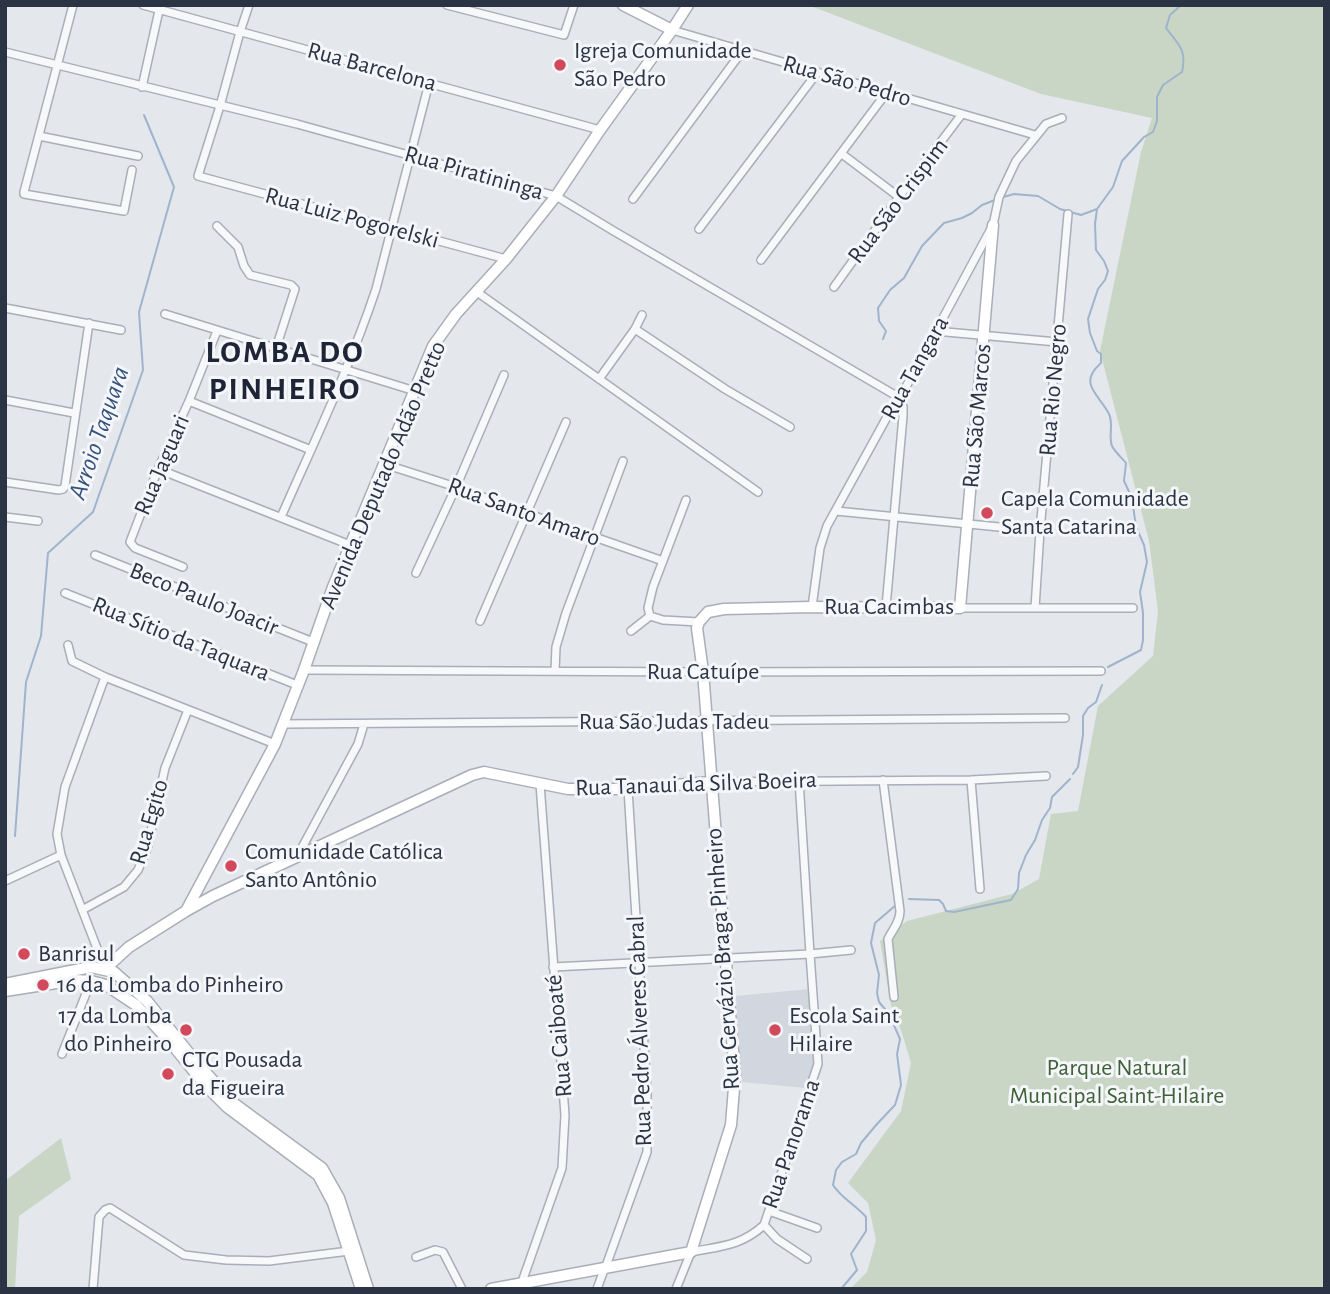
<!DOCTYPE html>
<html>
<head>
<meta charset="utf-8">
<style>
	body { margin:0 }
	#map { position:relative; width:1330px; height:1294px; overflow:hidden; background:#e4e7ec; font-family:"Alegreya Sans",sans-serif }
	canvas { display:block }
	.frame { position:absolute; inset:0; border:7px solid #2b3445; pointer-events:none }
</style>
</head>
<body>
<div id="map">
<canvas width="1330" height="1294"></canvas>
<div class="frame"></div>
</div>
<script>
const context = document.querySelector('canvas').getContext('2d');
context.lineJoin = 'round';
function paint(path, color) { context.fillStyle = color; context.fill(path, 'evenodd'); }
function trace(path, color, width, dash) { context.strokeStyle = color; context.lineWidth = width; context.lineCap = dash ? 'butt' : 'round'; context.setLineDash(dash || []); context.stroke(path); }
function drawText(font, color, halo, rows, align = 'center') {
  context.font = font + ' "Alegreya Sans",sans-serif'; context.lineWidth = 6; context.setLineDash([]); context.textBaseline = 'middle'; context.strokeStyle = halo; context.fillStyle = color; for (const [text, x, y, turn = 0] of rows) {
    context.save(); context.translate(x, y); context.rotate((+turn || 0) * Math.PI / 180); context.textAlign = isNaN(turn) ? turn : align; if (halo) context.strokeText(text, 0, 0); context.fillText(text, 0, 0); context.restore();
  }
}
const built = new Path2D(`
	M810,989L816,1063L806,1088L742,1082L735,996Z`);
const green = new Path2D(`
	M808,5H1325V1289H850L867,1272L876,1240L868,1203L848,1183L901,1111L911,1063L902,1033L891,1005L880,941L907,921L1012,894L1039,879L1051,814L1078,811L1098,706L1153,656L1158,611L1149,541L1100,351L1141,152L1152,118L1041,94Z
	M61,1138L71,1179L19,1216L15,1289H5V1181Z`);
const stream = new Path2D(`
	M1000,198L1014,194L1038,196L1060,209L1081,215L1097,209
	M883,339L886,331L879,321L878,308L890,290L904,278L922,246L944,223L962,218L972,213L982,205L995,200
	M1108,667L1141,650L1143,640V613L1140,592L1147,562L1144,545L1136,527L1132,498L1124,481L1126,463C1122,458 1115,452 1112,446C1108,437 1114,424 1109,414C1099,394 1077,384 1101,363V354L1097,351L1090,333L1088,319L1098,289L1105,280L1108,271L1104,261L1096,250L1095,224L1097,209L1113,187L1122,161L1144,137L1153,132L1157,121V97L1163,85L1182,72C1187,50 1179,45 1166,28L1170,15L1181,5
	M1073,774L1078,767L1083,735V716L1088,708L1096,702L1102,685
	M15,836L26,682L41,636L48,553L93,512L143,370L139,312L174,187L144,115
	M909,899L939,900L943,904L946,911L954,912L1011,900L1018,889L1019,873L1026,855L1035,840L1042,820L1050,808L1052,797L1070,779
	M841,1289L857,1270L851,1254L866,1231V1217C856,1205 841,1198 833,1185L836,1170L842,1162L856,1154L861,1143L877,1124L895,1105L901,1085L897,1054L900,1039L889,1014L879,1002L877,993L879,975L871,943L875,923L896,905`);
const street = new Path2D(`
	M73,5L24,192V194L124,211L132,170
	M143,5L600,130
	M249,5L240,32L220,106L198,176L506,259
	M447,5L564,35L574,5
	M672,30L1035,135
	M5,52L297,124L556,196L612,230L900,398L903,407V416L886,607
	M142,87L160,6
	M39,136L138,156
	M842,154L899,197
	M633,199L743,50
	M217,226L238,247L244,266L250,275L291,285L295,289L276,348
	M699,229L817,73
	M761,260L887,92
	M834,287L899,197L962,114
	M477,292L758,492
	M5,308L121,330
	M165,314L415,391
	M635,329L725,389L790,427
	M935,331L1057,342
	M599,379L635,329L642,315
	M5,400L74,413
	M189,401L311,450
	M384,464L456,487L526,513L663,561
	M158,469L350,545
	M5,482L59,490L63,489L65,486L89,323
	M836,511L1040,531
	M5,517L38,521
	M281,517C314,442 350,367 376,289L429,83
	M95,555L313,642
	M183,567L135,548L130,542L158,469L189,401L217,331
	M416,573L456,487L504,375
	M65,593L297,685
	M812,607L820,548L827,526L887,417L900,398L993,225L999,197L1016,161L1046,124L1062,118
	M960,608H1133
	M1035,608L1040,531L1068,214
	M650,616L663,620L699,622
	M480,621L566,422
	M631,631L650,616L648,608L653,587L686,500
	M68,645L72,661L105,677L275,744
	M304,670L703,672L1101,671
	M555,671L556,647L566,613L623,461
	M283,724L1065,718
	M883,780L900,911C900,922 893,929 888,939L894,997
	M971,780L980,889
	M711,782L971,780L1046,776
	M298,855L358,744L364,724
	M5,881L61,855
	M82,910L124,887L138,870L147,849L165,768L188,710
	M553,967L810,954L851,950
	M105,969L61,855L57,834L65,787L105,677
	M62,1054L91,981
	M769,1211L817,1228
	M764,1225L777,1239L807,1259
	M416,1257L435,1250L443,1252L462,1289
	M606,1266L647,1152V1093L628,789
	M522,1282L562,1168L565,1115L540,784
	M93,1289L99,1217L105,1210L110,1208L184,1255L226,1260L269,1261L349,1251
	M597,1289L605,1267
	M676,1289L691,1252C721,1246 741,1246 764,1225L818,1064L810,954L799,780`);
const secondary = new Path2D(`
	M623,5L672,30
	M186,911L275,744L304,670L333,587L433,346L456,314L506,259L556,196L600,130L672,30L688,5
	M105,969L129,947L186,911L213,896L472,775L484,772L568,789H628L711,782
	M5,984L91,967L114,972L147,1001L192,1057L232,1102L322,1168L339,1198L368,1289
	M5,991L75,980L91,981L106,985L136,1005L171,1043L205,1085L227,1107L318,1175L333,1203L361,1289
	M491,1289L691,1252L731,1125L735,1076L703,672L697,628L699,622L708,612L724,609L812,607L960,608L993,225`);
const markers = [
	[560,65,7,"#d1495b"],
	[987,513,7,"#d1495b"],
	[231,866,7,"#d1495b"],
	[24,954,7,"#d1495b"],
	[43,985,7,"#d1495b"],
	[186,1030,7,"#d1495b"],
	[775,1030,7,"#d1495b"],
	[168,1074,7,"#d1495b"]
];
const poiNames = [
	["Igreja Comunidade",574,51],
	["São Pedro",574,79],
	["Capela Comunidade",1001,499],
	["Santa Catarina",1001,527],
	["Comunidade Católica",245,852],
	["Santo Antônio",245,880],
	["Banrisul",38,954],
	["16 da Lomba do Pinheiro",57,985],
	["17 da Lomba",172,1016,"right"],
	["do Pinheiro",172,1044,"right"],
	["Escola Saint",789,1016],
	["Hilaire",789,1044],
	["CTG Pousada",182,1060],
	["da Figueira",182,1088]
];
const streetNames = [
	["Rua Barcelona",372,67,15],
	["Rua São Pedro",847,81,16],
	["Rua Piratininga",474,173,16],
	["Rua São Crispim",898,201,-53],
	["Rua Luiz Pogorelski",352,218,15],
	["Rua Tangara",915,368,-61],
	["Rua Rio Negro",1053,390,-85],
	["Rua São Marcos",977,416,-85],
	["Rua Jaguari",162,465,-67],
	["Avenida Deputado Adão Pretto",383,475,-67],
	["Rua Santo Amaro",524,512,20],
	["Beco Paulo Joacir",204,599,22],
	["Rua Cacimbas",889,607],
	["Rua Sítio da Taquara",181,639,22],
	["Rua Catuípe",703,672],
	["Rua São Judas Tadeu",674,722],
	["Rua Tanaui da Silva Boeira",696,784,-2],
	["Rua Egito",149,822,-74],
	["Rua Gervázio Braga Pinheiro",723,959,-94],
	["Rua Pedro Álveres Cabral",640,1031,-92],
	["Rua Caiboaté",559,1036,-95],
	["Rua Panorama",791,1144,-71]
];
const parkNames = [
	["Parque Natural",1117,1068],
	["Municipal Saint-Hilaire",1117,1096]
];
const waterNames = [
	["Arroio Taquara",99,433,-71]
];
const districtNames = [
	["LOMBA DO",285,352],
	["PINHEIRO",285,389]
];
paint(built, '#d2d6de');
paint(green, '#c9d6c5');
trace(stream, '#9fb4cc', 2);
trace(street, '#a9aeb7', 10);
trace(secondary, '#a9aeb7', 13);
trace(street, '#f7f8fa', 7);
trace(secondary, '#fff', 10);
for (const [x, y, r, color] of markers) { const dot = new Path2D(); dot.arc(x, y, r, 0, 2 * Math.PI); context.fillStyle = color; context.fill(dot); trace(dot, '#f4f6f9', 2.5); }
drawText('24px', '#2b3445', '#f4f6f9', poiNames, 'left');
drawText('24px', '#2b3445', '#f4f6f9', streetNames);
drawText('24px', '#3f6138', '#f4f6f9', parkNames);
drawText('italic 26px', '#34527a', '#f4f6f9', waterNames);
context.letterSpacing = '2px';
drawText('bold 32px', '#1d2536', '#f4f6f9', districtNames);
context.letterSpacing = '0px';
</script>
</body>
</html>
